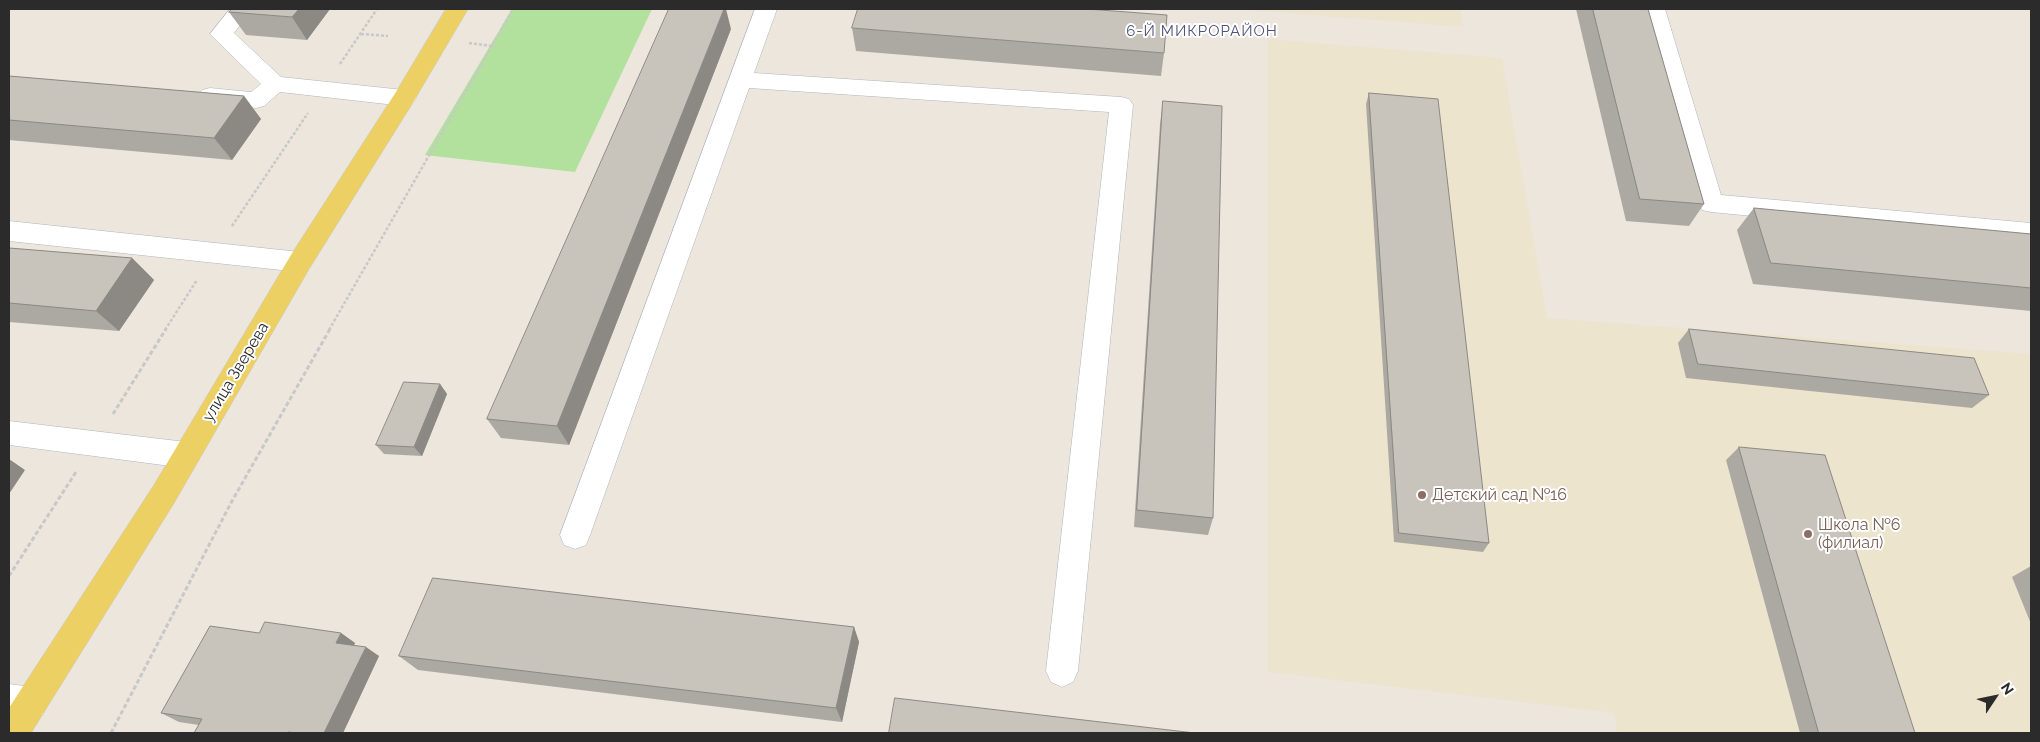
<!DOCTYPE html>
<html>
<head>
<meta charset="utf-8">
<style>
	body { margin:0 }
	#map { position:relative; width:2040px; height:742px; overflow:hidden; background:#ece6dd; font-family:Raleway,sans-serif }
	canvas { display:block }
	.frame { position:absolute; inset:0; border:10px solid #2b2b2b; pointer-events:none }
	.north { position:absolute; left:1970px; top:672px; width:50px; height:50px; -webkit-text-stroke:4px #fff; paint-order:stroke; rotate:56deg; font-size:14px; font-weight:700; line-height:20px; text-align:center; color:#2b2b2b }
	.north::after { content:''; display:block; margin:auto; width:18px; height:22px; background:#2b2b2b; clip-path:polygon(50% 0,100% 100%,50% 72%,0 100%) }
</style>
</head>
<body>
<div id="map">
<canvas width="2040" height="742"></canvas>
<div class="frame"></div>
<div class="north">N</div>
</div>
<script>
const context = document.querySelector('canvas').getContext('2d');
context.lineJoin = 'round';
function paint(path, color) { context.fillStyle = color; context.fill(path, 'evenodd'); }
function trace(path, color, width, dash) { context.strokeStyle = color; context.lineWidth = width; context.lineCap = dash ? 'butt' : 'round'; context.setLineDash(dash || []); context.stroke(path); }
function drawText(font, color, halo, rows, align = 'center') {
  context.font = font + ' Raleway,sans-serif'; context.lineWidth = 4; context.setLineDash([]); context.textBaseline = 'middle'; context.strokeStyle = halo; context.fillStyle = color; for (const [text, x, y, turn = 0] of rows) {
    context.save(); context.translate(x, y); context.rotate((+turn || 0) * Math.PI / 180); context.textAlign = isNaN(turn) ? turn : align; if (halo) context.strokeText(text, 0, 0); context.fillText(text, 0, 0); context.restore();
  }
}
const education = new Path2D(`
	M1237,9H1460L1463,27Z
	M1268,39L1502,58L1547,318L2031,354V733H1617L1614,713L1268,672Z`);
const green = new Path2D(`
	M512,9H652L575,172L425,155Z`);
const pathFar1 = new Path2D(`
	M361,34L388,36
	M469,43L492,46
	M340,64L377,9
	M232,226L308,113
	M165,330L197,280
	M329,330L513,9`);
const path = new Path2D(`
	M113,414L166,329
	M9,576L76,472
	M111,733L232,501L330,329`);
const minor = new Path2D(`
	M230,9H252L234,33L281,77L404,90L412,92L416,98L412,104L404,106L280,92L264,106L256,108L202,102L198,96L202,90L210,88L251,92L261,84L210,34Z
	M755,9H777L754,73L1121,97L1129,99L1133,105L1078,671L1073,682L1062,687L1051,682L1046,671L1109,112L749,88L590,535L586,545L575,549L564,545L560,535Z
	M1643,9H1665L1721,195L2031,223V243L1711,212L1702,210L1699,203Z
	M9,221L300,252L309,255L313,262L309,269L300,272L9,241Z
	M9,421L186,442L196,446L200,455L196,464L186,468L9,445Z
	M9,684L31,687L43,691L47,703L43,715L31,719L9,716Z`);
const major = new Path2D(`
	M446,9H468L412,104L309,269L174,503L31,733H9V708L154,485L291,255L396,92Z`);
const wall = new Path2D(`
	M232,9H330L307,40L246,35L229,12Z
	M1576,9H1648L1704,204L1689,226L1626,221Z
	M852,28L1164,53L1161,76L856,51Z
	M731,29L569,445L501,438L487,419Z
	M9,76L244,96L261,119L232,160L9,140Z
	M1369,93L1489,543L1483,552L1394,542L1366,104Z
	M1163,101L1213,518L1208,535L1134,527L1160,124Z
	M1754,208L2031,234V311L1753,284L1737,230Z
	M9,248L132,258L154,280L119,331L9,322Z
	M1689,329L1989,395L1972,408L1686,378L1678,343Z
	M440,384L447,394L422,456L384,454L376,445Z
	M1739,447L1915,733H1800L1726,460Z
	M2031,566V624L2012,577Z
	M854,627L859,642L842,722L418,670L399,656Z
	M259,633H341L355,643L354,645L379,656L343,733H194L199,725L179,722L161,713Z`);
const shadedWall = new Path2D(`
	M299,9H330L307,40L292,17Z
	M724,9H726L731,29L569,445L557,426Z
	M244,96L261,119L232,160L214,138Z
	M132,258L154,280L119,331L96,311Z
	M440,384L447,394L422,456L414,447Z
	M9,459L25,470L9,494Z
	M854,627L859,642L842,722L836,708Z
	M341,633L355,643L350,653L336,643Z
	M366,647L379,656L343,733H324Z`);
const building = new Path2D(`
	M232,9H299L292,17L229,12Z
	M669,9H724L557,426L487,419Z
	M858,9H1087L1167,15L1164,53L852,28Z
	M1593,9H1648L1704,204L1640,199Z
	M9,76L244,96L214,138L9,120Z
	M1369,93L1438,99L1489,543L1399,533Z
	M1163,101L1222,106L1213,518L1137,510Z
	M1754,208L2031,234V288L1771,263Z
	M9,248L132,258L96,311L9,303Z
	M1689,329L1974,358L1989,395L1698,364Z
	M404,382L440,384L414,447L376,445Z
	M1739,447L1825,455L1915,733H1819Z
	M433,578L854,627L836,708L399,656Z
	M265,622L341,633L336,643L366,647L324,733H297L288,732V733H194L202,719L161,713L210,626L259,633Z
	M895,698L1195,733H889Z`);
const markers = [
	[1422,495,5,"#8d6e63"],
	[1808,534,5,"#8d6e63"]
];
const farNeighbourhoodnames = [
	["6-Й МИКРОРАЙОН",1202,31]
];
const streetNames = [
	["улица Зверева",236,372,-59]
];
const educationNames = [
	["Детский сад №16",1432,495],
	["Школа №6",1818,525],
	["(филиал)",1818,543]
];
paint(education, '#ede4ce');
paint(green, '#b1e19c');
trace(minor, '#b1b3be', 1);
trace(major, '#c8c8c8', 1);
trace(pathFar1, '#c8c8c8', 2.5, [3, 2]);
trace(path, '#c8c8c8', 3, [4.5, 2.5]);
paint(minor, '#fff');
paint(major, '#ecd063');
paint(wall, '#aca9a2');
paint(shadedWall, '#8c8984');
paint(building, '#c8c4bc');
trace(building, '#8c8984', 1);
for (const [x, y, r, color] of markers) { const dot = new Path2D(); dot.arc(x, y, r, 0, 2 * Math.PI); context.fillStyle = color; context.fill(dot); trace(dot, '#fff', 2); }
context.letterSpacing = '1px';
drawText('15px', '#4d537a', '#fff', farNeighbourhoodnames);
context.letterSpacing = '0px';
drawText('16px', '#2b2b2b', '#fff', streetNames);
drawText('16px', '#785e54', '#fff', educationNames, 'left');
</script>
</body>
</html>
